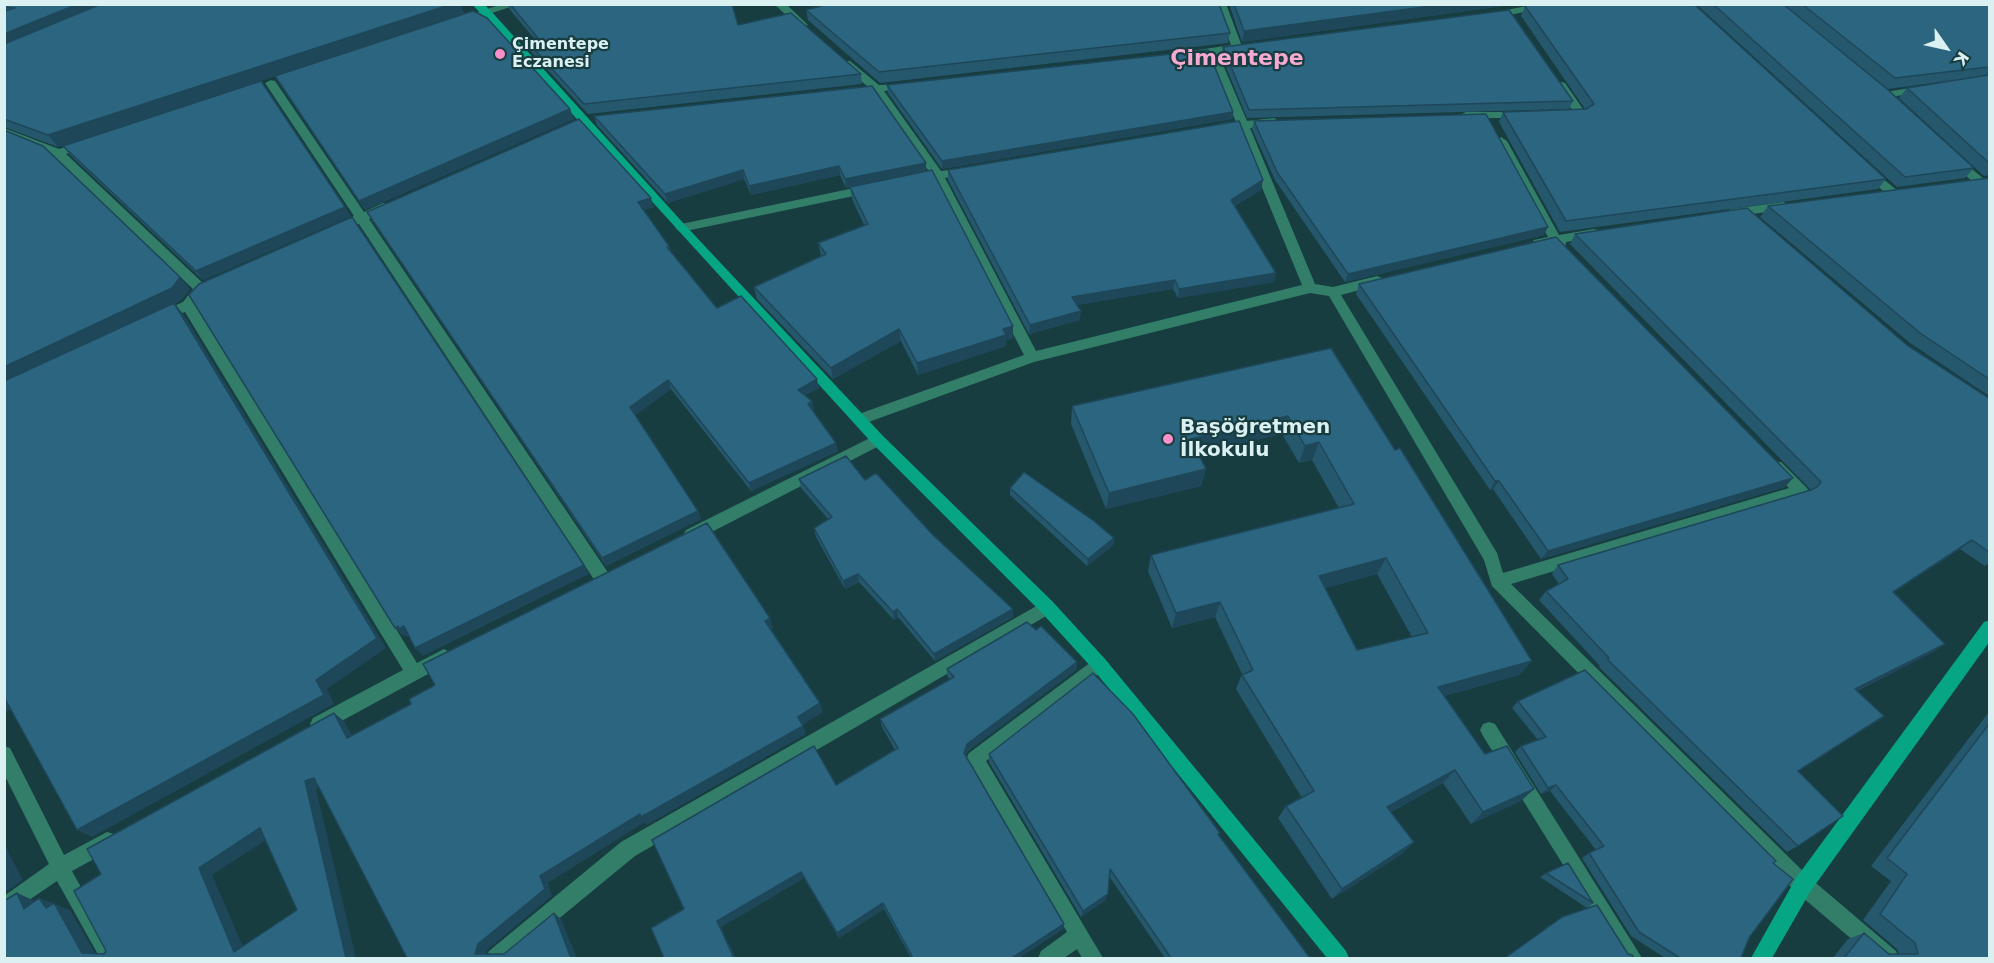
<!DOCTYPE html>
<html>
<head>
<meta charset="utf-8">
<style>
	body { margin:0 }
	#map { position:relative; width:1994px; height:963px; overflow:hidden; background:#173d40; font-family:"DejaVu Sans",sans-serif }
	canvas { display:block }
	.frame { position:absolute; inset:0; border:6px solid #dbf0f1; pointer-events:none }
	.north { position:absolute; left:1916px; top:18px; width:60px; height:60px; -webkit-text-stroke:4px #173d40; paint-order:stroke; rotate:124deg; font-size:16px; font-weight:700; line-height:24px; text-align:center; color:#dbf0f1 }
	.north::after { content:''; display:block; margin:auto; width:21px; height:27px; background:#dbf0f1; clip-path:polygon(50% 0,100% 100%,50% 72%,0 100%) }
</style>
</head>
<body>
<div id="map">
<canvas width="1994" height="963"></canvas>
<div class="frame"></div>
<div class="north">K</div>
</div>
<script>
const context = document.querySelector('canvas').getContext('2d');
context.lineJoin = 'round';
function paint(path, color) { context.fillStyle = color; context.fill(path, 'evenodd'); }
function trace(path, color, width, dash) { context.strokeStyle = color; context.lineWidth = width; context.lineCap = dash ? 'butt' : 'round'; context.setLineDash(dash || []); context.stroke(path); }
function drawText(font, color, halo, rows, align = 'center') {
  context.font = font + ' "DejaVu Sans",sans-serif'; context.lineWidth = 4.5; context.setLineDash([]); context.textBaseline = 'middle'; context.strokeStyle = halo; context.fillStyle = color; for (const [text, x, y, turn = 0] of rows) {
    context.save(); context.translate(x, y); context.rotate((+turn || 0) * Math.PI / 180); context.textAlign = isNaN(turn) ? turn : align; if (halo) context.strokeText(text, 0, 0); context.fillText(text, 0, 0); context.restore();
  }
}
const street = new Path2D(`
	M502,4H520L460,23L455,20Z
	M774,4H786L808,25L799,27Z
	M1216,4H1226L1241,44L1246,47L1241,50L1218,53L1247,121L1274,118L1280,122L1274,126L1250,128L1315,284L1333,287L1377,276L1382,278L1384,281L1382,284L1341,295L1497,553L1503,573L1789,488L1769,466L1771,462H1781L1806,487L1809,491L1806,495L1801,497L1511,584L1810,878L1896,951L1899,958H1874L1796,892L1492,586L1484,560L1329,296L1310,293L1034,362L866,423H856L854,419L856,415L1024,355L934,180L916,183L910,179L912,176L930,173L874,92L850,93V89L867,86L842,65V61H850L879,85L911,84V88L884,91L941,171L970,167V173L945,178L1036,351L1302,285L1238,129L1221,131L1215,127L1221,123L1236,122L1208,55L1191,57L1186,54L1191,51L1231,45Z
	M1537,4H1561L1491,19L1486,16L1491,13Z
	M271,80L275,81L364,212L383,203H391V209L369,219L609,574L611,579L609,584L603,586L597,584L359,224L342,231H334L332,228L334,225L354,216L265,83Z
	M1561,82L1565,83L1585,112V116L1564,117V113L1573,111L1555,85Z
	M1923,86L1927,87V91L1885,98L1879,95L1885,92Z
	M1466,112H1520L1526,115L1520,118H1462V114Z
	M4,128L59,149L84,141L88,142V148L66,154L206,286L208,289L195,305L417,663L444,649L450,652L452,657L450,662L325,730L319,732L313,730L310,724L313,718L403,670L185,312L161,322L154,317L156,314L183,302L193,289L54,156L4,135Z
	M1501,137L1507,141L1559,235L1594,229L1598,230L1600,233L1598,236L1566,242L1565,247L1561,248L1554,245L1534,246L1532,243L1534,240L1548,237L1495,141Z
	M1955,155L1984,179V185H1976L1951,162L1949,159Z
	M1867,166L1898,191V197H1890L1863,173L1861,170Z
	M869,185L875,189L873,192L681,232L675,228L681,224Z
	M1784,202L1790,206L1788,209L1731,217L1725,213L1731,209Z
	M878,434L883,436L885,440L883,444L696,540L691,542L686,540L683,535L686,530Z
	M1047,600L1053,602L1055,607L1053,612L635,856L511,958H486L489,951L621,842Z
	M1099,656L1105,659L1107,664L1105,669L986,761L1103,958H1082L1077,949L1064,958H1038L1041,951L1067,932L966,759L969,753Z
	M1489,722L1495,724L1642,958H1621L1483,736L1480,730L1483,724Z
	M4,746L10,748L64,855L107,832L114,834L116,841L114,848L72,871L120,958H100L57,881L4,917V896L49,864L4,774Z`);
const secondary = new Path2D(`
	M472,4H484L490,10L685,225L883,436L1053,602L1105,659L1346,951L1349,958H1327L1093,669L1041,612L873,444Z
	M1990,620V641L1810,892L1772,958H1751L1796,878L1984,622Z`);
const wall = new Path2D(`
	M4,4H460L464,14L574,119L365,210L275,76L58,147L4,127Z
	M507,4H732L738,25L861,74L862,84L588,114L525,45L521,35L538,43L510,10Z
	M1229,4H1517L1242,42Z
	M1696,4H1783L1974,168L1965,178L1897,187Z
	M1783,4H1989V175L1984,176L1899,98L1907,88L1955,80L1888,89Z
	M1525,6L1886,179L1878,189L1560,232L1499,122L1503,112L1585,109L1521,16Z
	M806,10L1230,33L1228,43L880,83L808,20Z
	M1223,47L1573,101L1569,109L1247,118L1221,55Z
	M887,85L1233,112L1232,119L942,169L888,93Z
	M594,116L926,163V171L846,188L840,175L751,195L744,179L668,203L597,125Z
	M1254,121L1544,235L1345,282L1275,180L1252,129Z
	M63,146L351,216L203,280L70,155Z
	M948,170L1261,190L1235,206L1274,282L1178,298L1173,289L1077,305L1080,320L1029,334L948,180Z
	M1989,178V396L1910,343L1760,217L1768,206Z
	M850,187L1013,338L1006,340V346L918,375L901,341L833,379L757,299L754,287L821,256L818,243L864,225L852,199Z
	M654,207L644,210L669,246L671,252L717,308L819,388L805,395L812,401L814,410L812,411L838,451L751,491L671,389L635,415L698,511L701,519L606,566L367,212Z
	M1575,234L1907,345L1989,398V563L1985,566L1960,549L1894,592L1945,644L1933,652L1857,691L1798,771V846L1787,852L1599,667L1600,666L1539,600L1546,591L1559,584L1552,574L1558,565L1811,490L1570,244Z
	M1359,284L1785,487L1541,559L1493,489L1490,490L1356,294Z
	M1331,348L1395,450L1532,661L1519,675L1444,696L1485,754L1521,801L1471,824L1443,783L1391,812L1403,853L1332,899L1278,818L1286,806L1302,798L1236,689L1242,674L1215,617L1172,628L1148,571L1151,555L1339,508L1312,460L1299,463L1282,434L1198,453L1206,469L1201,486L1106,509L1071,424L1072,406ZM1377,574L1412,637L1357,650L1325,588Z
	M799,479L865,480L933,535L1013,609V617L935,661L898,617L894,620L859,582L845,589L816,537L814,528L829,520L801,488Z
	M1010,488L1114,538L1113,545L1087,566L1010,495Z
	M1036,630L1077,662L1076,670L968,751L966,756L1063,929L1019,958H911L884,909L839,938L804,878L721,927L684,909L836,785L895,750L882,727L880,719L950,679L947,676V669Z
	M1518,701L1773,863L1749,938L1741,958H1665L1631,936L1582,858L1589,853L1596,850L1550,791L1541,794L1515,752L1521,746L1538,740L1512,708Z
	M1989,712V958H1833L1848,939L1864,933L1889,954H1899L1897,949L1863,920L1891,881L1871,866Z
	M989,754L1219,836L1310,958H1165L1109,876L1106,900L1081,917L989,762Z
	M1546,873L1593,903L1587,908L1540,877Z`);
const shadedWall = new Path2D(`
	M78,4H116L4,49V34Z
	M452,4H460L464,14L58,147L48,135Z
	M1446,4H1517L1242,42L1244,31Z
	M570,109L574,119L365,210L359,201Z
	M1233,112L1232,119L942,169V161Z
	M926,163V171L846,188L845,179Z
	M839,166L840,175L751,195L749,186Z
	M743,170L744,179L668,203L665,194Z
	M1263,180L1261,190L1229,210L1231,200Z
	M651,198L654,207L641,211L638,202Z
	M345,207L351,216L203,280L196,271Z
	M1548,227L1544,235L1345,282L1348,274Z
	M1276,273L1274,282L1178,298L1179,289Z
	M180,277L190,289L182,300L175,304L184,315L386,648L327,689L334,704L92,837L77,830L4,384V367Z
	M1175,280L1173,289L1071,306L1072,297Z
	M1081,311L1080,320L1029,334L1030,325Z
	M1013,326V338L1006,340V346L918,375L917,363L1003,329Z
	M899,329L901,341L833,379L831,368Z
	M817,379L819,388L800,398L798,390Z
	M668,380L671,389L634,416L630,407Z
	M812,401L814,410L809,413L808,404Z
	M1288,416L1282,434L1187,456L1191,439Z
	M1319,442L1312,460L1299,463L1305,446Z
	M836,443L838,451L751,491L749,483Z
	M1206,469L1201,486L1106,509L1109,493Z
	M1793,478L1785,487L1541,559L1548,551Z
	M1495,481H1499L1493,489L1490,490Z
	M698,511L701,519L606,566L602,558Z
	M1114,538L1113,545L1087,566L1088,559Z
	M1972,540L1960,549L1882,600L1893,592Z
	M1386,558L1377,574L1312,592L1319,576Z
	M584,565L589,574L423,656L415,648Z
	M858,574L859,582L845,589L843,581Z
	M1220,602L1215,617L1172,628L1176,613Z
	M897,609L898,617L894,620L893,612Z
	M1013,609V617L935,661L934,654Z
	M770,618L773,628L769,631L765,621Z
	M398,626H404L411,635L407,637L405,635L403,636L395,628Z
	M1945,644L1933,652L1844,697L1855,689Z
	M1532,661L1519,675L1427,701L1438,687Z
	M1077,662L1076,670L968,751L964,760V753L967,744Z
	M4,695L19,704L4,713Z
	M820,703L823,712L801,726L798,717Z
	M334,713L344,721L358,746L347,738Z
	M803,726L806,734L647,825L645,822L548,883L552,896L487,950L485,958L475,954L478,944L540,876L640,814Z
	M1455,770L1443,783L1377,819L1387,807Z
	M314,778L325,786L316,789L356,958H346L305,781Z
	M1556,785L1550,791L1541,794L1548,788Z
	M1534,789L1521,801L1471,824L1483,812Z
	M260,828L272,836L212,875L248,958L234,952L199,868Z
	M1414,842L1403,853L1332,899L1342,889Z
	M4,844L23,880L4,893Z
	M801,872L804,878L721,927L736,958H734L717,921Z
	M17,893L33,900L41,915L24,909Z
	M1108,894L1106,900L1081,917L1083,911Z
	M39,898L70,910L98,958L82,953L46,908Z
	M883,903L884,909L839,938L837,933Z
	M554,913L561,919L577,958H571Z
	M1064,924L1063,929L1019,958H1012Z`);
const building = new Path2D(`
	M4,4H78L4,34V11L15,8L4,7Z
	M101,4H452L48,135L4,119V44Z
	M510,4H732L738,25L791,13L861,74L584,104L521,35L546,48Z
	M828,4H1219L1230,33L879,72L806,10Z
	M1234,4H1446L1244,31Z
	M1532,4H1694L1886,179L1566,221L1503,112L1586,109L1594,104L1525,6Z
	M1713,4H1783L1887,89L1974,168L1905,177Z
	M1802,4H1989V163L1907,88L1988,75L1989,67L1895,78Z
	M1509,10L1573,101L1249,110L1223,47Z
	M473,11L487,18L570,109L359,201L275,76Z
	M1208,50L1233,112L942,161L887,85Z
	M261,81L345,207L196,271L63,146Z
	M872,86L926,163L845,179L839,166L749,186L743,170L665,194L594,116Z
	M1486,114L1548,227L1348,274L1277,172L1254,121Z
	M579,119L651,198L638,202L669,246L667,247L717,308L741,296L817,379L798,390L812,401L808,404L836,443L749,483L668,380L630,407L698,511L602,558L367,212Z
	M1239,121L1263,180L1231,200L1276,273L1179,289L1175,280L1072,297L1081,311L1030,325L948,170Z
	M4,130L43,146L180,277L172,288L4,367Z
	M932,170L1013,326L1003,329L1006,335L917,363L899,329L831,368L754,287L826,254L818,243L868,224L850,187Z
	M1989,178V379L1920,333L1768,206Z
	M1747,208L1907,345L1989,398V552L1972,540L1893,592L1945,644L1855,689L1884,716L1798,771L1843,816L1798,846L1607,659L1609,658L1546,591L1568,579L1558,565L1811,490L1817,487L1821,482L1575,234Z
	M352,217L584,565L415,648L404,626L399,629L398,626L395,628L189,295L199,284Z
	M1556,237L1793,478L1548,551L1499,481H1495L1359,284Z
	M174,303L377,638L316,680L324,695L77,830L4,697V381Z
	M1331,348L1395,450L1400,448L1532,661L1438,687L1485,754L1507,746L1534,789L1483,812L1455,770L1387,807L1414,842L1342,889L1286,806L1314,791L1242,675L1253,670L1220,602L1176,613L1151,555L1354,504L1319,442L1305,446L1288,416L1191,439L1206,469L1109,493L1072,406ZM1386,558L1428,633L1357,650L1319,576Z
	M846,456L865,480L876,473L933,535L1013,609L934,654L897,609L893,612L858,574L843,581L814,528L832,517L799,479Z
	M1024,472L1094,521L1114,538L1088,559L1010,488Z
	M707,523L770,618L765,621L820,703L798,717L803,726L641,817L640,814L540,876L545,889L478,944L475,954H504L554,913L571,958H407L314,778L305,781L346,958H4V901L17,893L24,909L39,898L46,908L54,903L82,953L104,954L106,951L74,891L101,874L87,849L334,713L347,738L411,704L409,699L435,685L423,664ZM260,828L297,910L234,952L199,868Z
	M1027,622L1036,630L1041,626L1077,662L967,744L964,753L1064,924L1012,958H913L883,903L837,933L801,872L717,921L734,958H664L651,928L684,909L652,840L814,746L836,785L898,748L880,719L954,677L947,669Z
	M1585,670L1776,861L1773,863L1793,879L1749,938L1741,958H1680L1639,932L1589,853L1604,846L1556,785L1548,788L1521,746L1546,737L1518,701Z
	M1093,673L1133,714L1220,833L1218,834L1310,958H1171L1110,869L1108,894L1083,911L989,754Z
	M1989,724V958H1844L1864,933L1889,954H1918L1915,943L1880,914L1907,874L1887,858Z
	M1568,863L1593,903L1546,873Z
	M1597,905L1628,954L1632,955L1634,958H1505L1562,917Z`);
const markers = [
	[500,54,6,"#f990ca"],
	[1168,439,6,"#f990ca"]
];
const farPoinames = [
	["Çimentepe",512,45],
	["Eczanesi",512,63]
];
const poiNames = [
	["Başöğretmen",1180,428],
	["İlkokulu",1180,451]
];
const farDistrictnames = [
	["Çimentepe",1237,59]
];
paint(street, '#327e69');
paint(secondary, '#06a584');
paint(wall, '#25576d');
paint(shadedWall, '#1e4759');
paint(building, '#2b657f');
trace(building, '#1e4759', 1.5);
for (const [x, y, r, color] of markers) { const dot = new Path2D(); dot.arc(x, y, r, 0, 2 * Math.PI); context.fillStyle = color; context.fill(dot); trace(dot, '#173d40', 2); }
drawText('bold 16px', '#dbf0f1', '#173d40', farPoinames, 'left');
drawText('bold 20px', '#dbf0f1', '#173d40', poiNames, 'left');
drawText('bold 22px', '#f5aad2', '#173d40', farDistrictnames);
</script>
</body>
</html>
